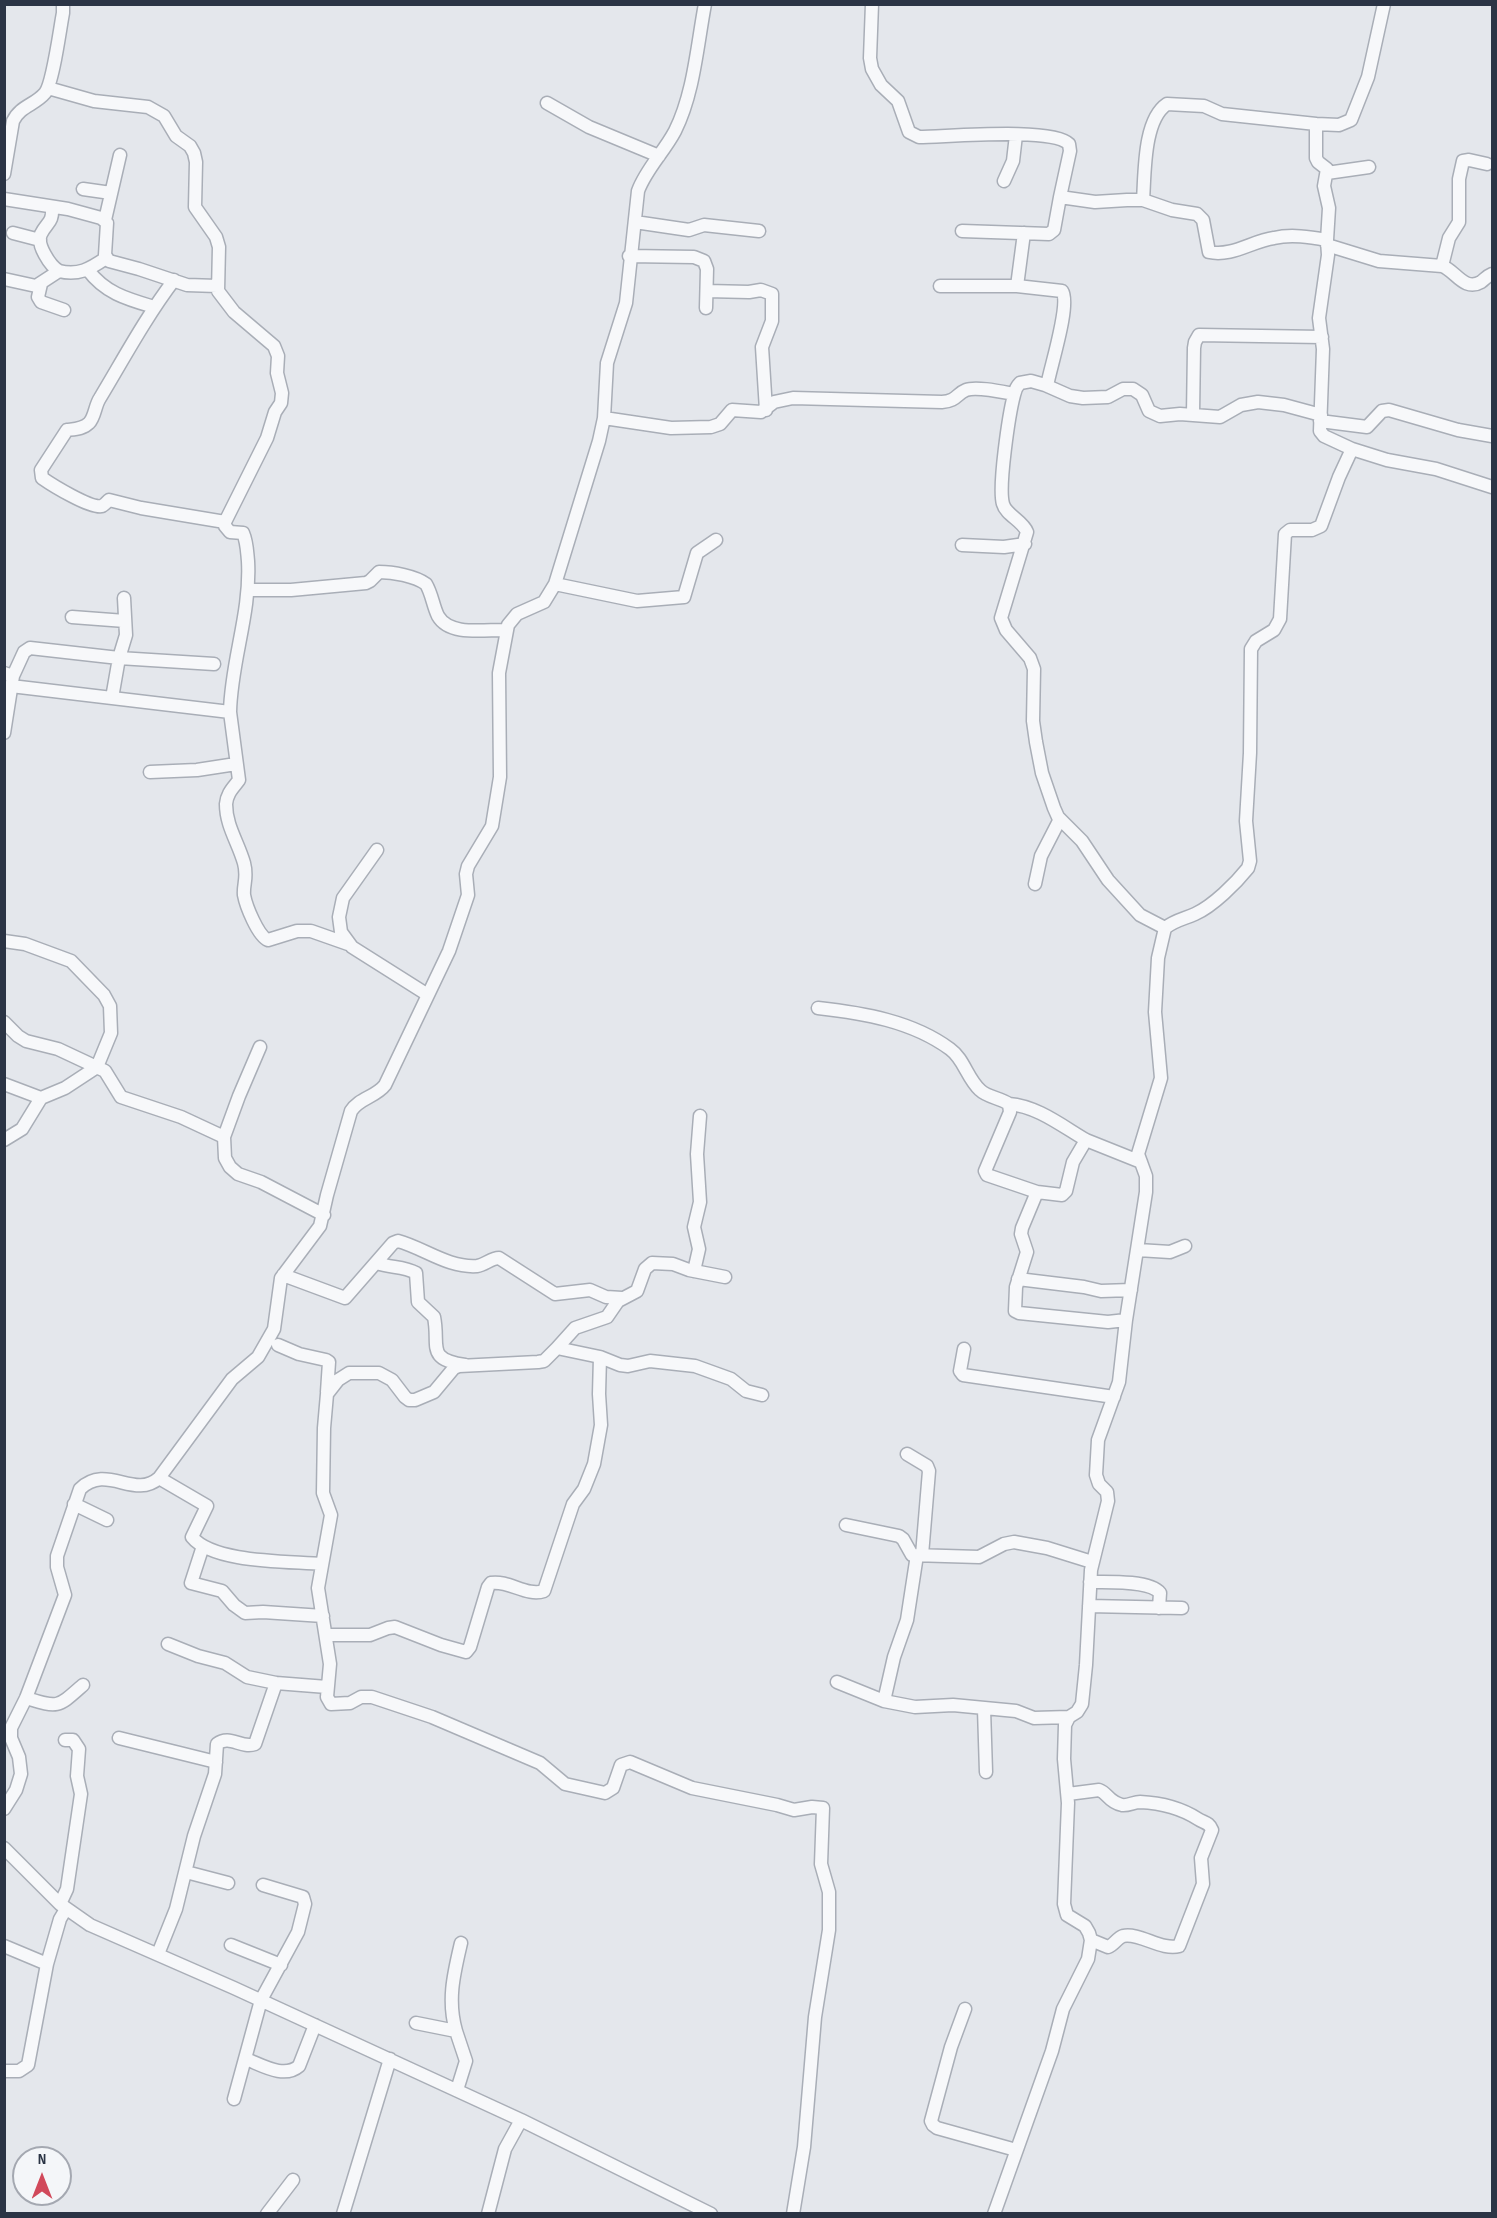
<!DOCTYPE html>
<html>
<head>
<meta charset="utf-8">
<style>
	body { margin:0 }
	#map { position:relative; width:1497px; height:2218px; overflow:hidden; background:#e4e7ec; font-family:"Sofia Sans Condensed",sans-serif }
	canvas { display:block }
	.frame { position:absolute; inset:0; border:6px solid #2b3445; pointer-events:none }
	.north { position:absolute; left:12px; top:2146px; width:60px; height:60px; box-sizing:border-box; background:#f4f6f9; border:2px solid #a4a8b1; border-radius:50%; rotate:0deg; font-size:16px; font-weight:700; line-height:24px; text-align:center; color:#2b3445 }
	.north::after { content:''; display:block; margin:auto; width:21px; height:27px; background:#d1495b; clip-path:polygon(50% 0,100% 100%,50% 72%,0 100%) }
</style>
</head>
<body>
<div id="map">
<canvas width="1497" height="2218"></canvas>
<div class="frame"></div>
<div class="north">N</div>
</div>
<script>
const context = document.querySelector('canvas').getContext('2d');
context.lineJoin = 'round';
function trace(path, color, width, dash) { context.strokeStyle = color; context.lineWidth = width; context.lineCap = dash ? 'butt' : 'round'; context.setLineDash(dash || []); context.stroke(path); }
const minor = new Path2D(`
	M872,4L870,58L872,69L881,85L898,101L909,132L919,137C946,137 1053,127 1069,144L1070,151L1060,197L1095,202L1127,200H1143L1172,210L1197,214L1203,220L1209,252C1232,257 1252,241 1274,238C1291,234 1310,237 1327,240L1328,255L1319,318L1323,349L1320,431L1324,436L1352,449L1339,477L1321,526L1312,530H1290L1285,534L1280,619L1274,630L1256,641L1251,649L1250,753L1246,821L1250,861L1248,868C1236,883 1213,906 1195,914C1184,919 1175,920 1165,928
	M547,103L589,127L659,156
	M1327,173L1369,167
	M4,174L13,121C20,106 35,105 45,93C53,83 60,28 63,13V4
	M1004,181L1013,161L1016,135
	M83,189L111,193
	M4,199L68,209L101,218L107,223L105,255L109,261L139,269L187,285L217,286
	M1143,200C1145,174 1143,120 1167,104L1204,106L1222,114L1316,124
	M52,208C53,223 47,222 41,234C36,244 50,266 59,271
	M105,220L120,155
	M635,222L689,230L704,225L759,231
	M962,231L1049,234L1054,230L1060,197
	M13,233L40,240
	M1327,240L1329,208L1324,186L1327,169L1318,162L1316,158V124L1339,125L1351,120L1368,77L1384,4
	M1327,245L1379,261L1442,266C1455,270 1464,292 1481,282C1485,279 1487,276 1492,274
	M629,256L694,257L704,261L707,269L706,308
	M1442,266L1449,238L1459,222V179L1463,161L1469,160L1487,164
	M88,270C105,293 127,299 154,307
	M4,279L36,286L59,271C78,276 90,269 106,258
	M174,280C146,317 124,358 100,398C95,405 95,417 89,423C83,429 75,429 67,430L41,470L42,478C52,485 91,509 102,506C104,505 108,501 109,500L141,508L225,522
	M41,284L38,297L41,302L64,310
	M940,286H1017L1062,291C1071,304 1050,368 1047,386
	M1017,286L1024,233
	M707,291L749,292L761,290L772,294V321L762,347L766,410
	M1193,414L1194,348L1195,342L1199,335L1322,337
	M604,418L671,428L711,427L720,424L732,410L761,412L774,402L793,398L942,402C957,401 956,394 966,390C976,386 1003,392 1014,394
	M1320,421L1367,427L1382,411L1389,410L1458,430L1492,436
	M1352,449L1387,460L1436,469L1492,487
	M962,545L1004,547L1025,544
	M555,584L637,601L684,597L697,553L716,540
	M248,590H291L366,583L370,581L379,572C393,572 415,576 426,584C432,594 433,606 438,616C450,637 487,629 507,630
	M72,617L125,621
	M4,673L13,676L4,733
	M13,676L24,652L30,648L119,658L214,664
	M11,686L230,712C231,661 251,613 248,561C247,551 247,542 243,533L230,532L225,526V522L267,438L275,412L281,403L282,393L277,373L278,356L274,346L234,312L218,291L219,247L216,237L195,207L196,162L194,153L190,146L176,136L164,116L148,107L94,101L48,88
	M112,698L119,658L126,635L124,598
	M230,712L239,780C233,788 227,793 226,804C226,826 238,842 244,863C248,878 243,884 244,895C246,906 258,936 268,940L297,931H311L348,944
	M150,772L197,770L236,764
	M377,850L343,898L339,917L341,932L352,947L428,995
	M1035,884L1041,856L1060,819
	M4,941L25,944L71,961L104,995L110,1006L111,1033L97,1067L65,1088L41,1098L22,1129L4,1140
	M818,1008C863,1013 912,1021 950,1049C964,1059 967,1078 980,1090C987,1097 1000,1098 1009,1104L1010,1112L985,1171L987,1175L1037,1192L1062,1195L1066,1191L1073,1162L1086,1140L1141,1162
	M4,1022L18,1036L26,1041L58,1049L105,1071L121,1097L181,1117L224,1137
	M260,1047L239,1096L224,1137L225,1158L230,1167L238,1174L261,1182L324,1215
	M4,1084L41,1098
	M1009,1104C1037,1106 1062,1126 1086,1140
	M1037,1192L1022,1228L1021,1234L1027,1252L1016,1287L1015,1311L1019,1313L1108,1322L1126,1320
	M1138,1250L1170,1252L1185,1246
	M377,1263C390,1268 404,1266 416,1273L418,1302L434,1317C440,1346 425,1359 465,1365
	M694,1271L699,1249L694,1227L700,1202L697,1154L700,1116
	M283,1275L345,1298L393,1243L398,1241C424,1248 448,1268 477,1266C485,1265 491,1258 499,1258L555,1294L590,1290L606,1297L622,1298
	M725,1277L689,1270L673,1264L652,1263L645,1269L637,1291L618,1301L607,1317L575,1328L557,1348L600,1357L620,1365L628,1366L650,1361L695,1366L731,1379L746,1391L762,1395
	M1018,1279L1084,1287L1101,1291L1131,1290
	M278,1345L299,1354L326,1360L329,1362L327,1392
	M557,1348L544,1361L538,1362L459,1366L454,1368L434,1392L415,1400H409L405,1397L392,1380L379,1373H349L338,1380L327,1394L324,1428L323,1493L331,1515L318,1588L330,1664L327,1697L331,1704L350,1703L361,1697H372L432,1717L540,1763L565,1784L605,1793L613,1788L621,1765L630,1762L692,1788L777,1805L794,1810L812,1807L823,1808L821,1864L829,1892V1930L815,2017L804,2147L793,2214
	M964,1349L960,1371L963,1375L1114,1397
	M907,1454L927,1466L929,1471L922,1555
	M159,1478L207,1506L192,1537C213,1563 288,1561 322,1564
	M74,1504L107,1520
	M846,1525L899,1536L903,1539L912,1555L979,1557L1004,1544L1014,1542L1047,1548L1092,1562
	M203,1546L191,1583L222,1591L234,1605L245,1613L263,1612L323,1616
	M1090,1582C1106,1582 1150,1580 1160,1593L1159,1608
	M1089,1606L1182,1608
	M326,1635H370L388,1628L395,1627L441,1645L466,1652L470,1647L488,1587L491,1583C509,1580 527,1597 544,1591L573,1504L584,1489L594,1464L601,1425L599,1394L600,1357
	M168,1644L198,1656L225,1663L247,1677L276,1683L327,1687
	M837,1682L884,1701L915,1707L953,1705L1016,1711L1034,1718L1069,1717
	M26,1698C59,1708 57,1708 83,1685
	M884,1701L894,1657L907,1620L917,1555
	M984,1709L986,1772
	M119,1738L216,1762
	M1068,1794L1099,1790C1108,1793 1108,1802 1122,1805C1128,1806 1134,1802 1140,1802C1161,1803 1181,1808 1198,1819C1204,1823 1209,1822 1212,1830L1201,1858L1203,1884L1179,1946C1162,1951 1139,1932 1123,1936C1117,1938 1114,1945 1108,1947L1091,1940
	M4,1809L16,1790L21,1774L19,1757L11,1738V1728L26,1698L65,1595L57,1567V1556L80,1489C107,1463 134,1500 159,1478L232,1379L258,1357L274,1329L281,1278L320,1226L327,1195L351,1111C359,1098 376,1097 385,1085L449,951L468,895L466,874L468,866L492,826L500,777L499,673L508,625L517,614L544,602L555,584L599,441L604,418L607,363L626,303L638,191C646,169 664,152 675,131C694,93 697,46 705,4
	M4,1848L60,1904L90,1925L234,1988L521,2120L711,2214
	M186,1872L228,1883
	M60,1904L67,1889L81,1794L77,1776L79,1749L73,1740H65
	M231,1945L281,1965
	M4,1946L47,1964
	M158,1954L176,1909L194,1836L215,1774L217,1744C230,1734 241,1749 255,1744L276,1683
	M965,2009L951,2047L931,2121L933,2125L937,2128L1016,2150
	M416,2023L456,2031L466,2061L457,2090
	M456,2031C447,2000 454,1973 461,1943
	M246,2059C262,2065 284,2079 299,2066L315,2025
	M4,2071H19L28,2065L47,1964L60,1919L66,1909
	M234,2099L261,2000L298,1932L305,1904L303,1897L263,1885
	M267,2214L293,2180
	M343,2214L390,2059
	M488,2214L505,2149L521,2120
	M994,2214L1052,2051L1063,2009L1088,1959L1091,1940L1089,1933L1085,1926L1067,1915L1064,1904L1068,1803L1064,1759L1065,1725L1069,1717L1077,1712L1082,1704L1086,1665L1091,1570L1108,1501L1107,1492L1099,1484L1096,1475L1098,1440L1119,1382L1126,1320L1146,1192V1176L1138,1154L1161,1078L1155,1012L1158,958L1165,928L1140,915L1108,880L1082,841L1058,817L1054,808L1042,773L1036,742L1033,721L1034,669L1030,658L1006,630L1001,618L1027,532C1023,521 1006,515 1003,504C998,487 1009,414 1014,395C1015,390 1017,386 1020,383L1031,381L1045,385L1070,396L1083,398L1108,397L1123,389H1133L1142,395L1149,411L1160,416L1180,414L1220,417L1241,405L1258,402L1284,405L1321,415`);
trace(minor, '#a9aeb7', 15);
trace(minor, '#f7f8fa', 12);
</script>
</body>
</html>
